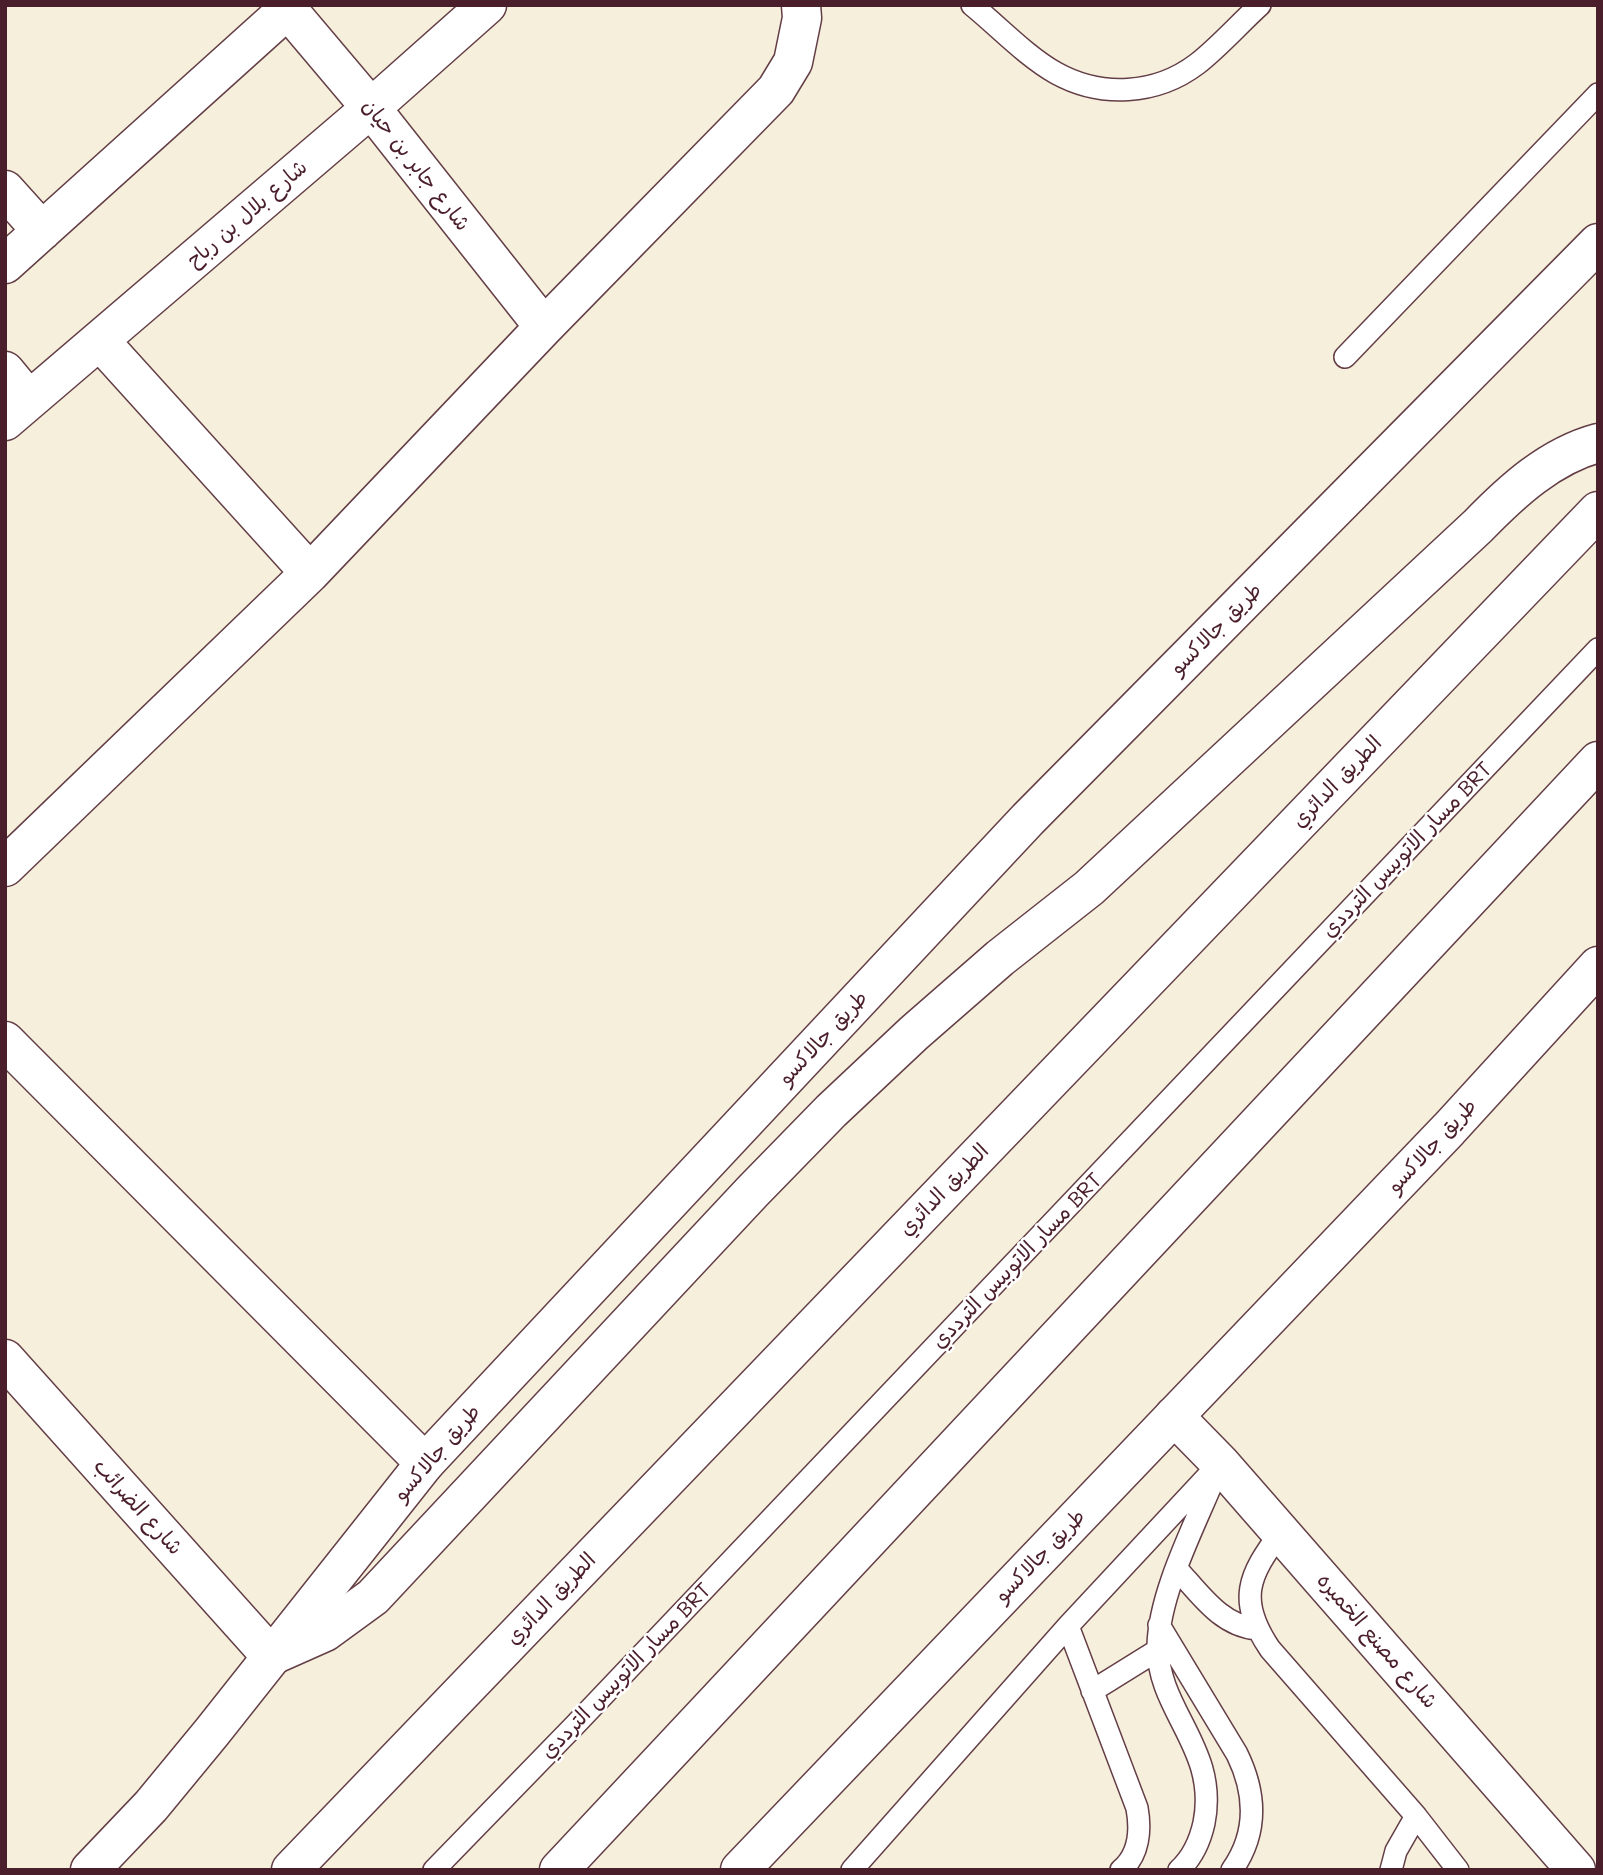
<!DOCTYPE html>
<html>
<head>
<meta charset="utf-8">
<style>
	body { margin:0 }
	#map { position:relative; width:1603px; height:1875px; overflow:hidden; background:#f5efdc; font-family:Mali,sans-serif }
	canvas { display:block }
	.frame { position:absolute; inset:0; border:7px solid #4a1f2b; pointer-events:none }
</style>
</head>
<body>
<div id="map">
<canvas width="1603" height="1875"></canvas>
<div class="frame"></div>
</div>
<script>
const context = document.querySelector('canvas').getContext('2d');
context.lineJoin = 'round';
function trace(path, color, width, dash) { context.strokeStyle = color; context.lineWidth = width; context.lineCap = dash ? 'butt' : 'round'; context.setLineDash(dash || []); context.stroke(path); }
function drawText(font, color, halo, rows, align = 'center') {
  context.font = font + ' Mali,"Playpen Sans Arabic",sans-serif'; context.lineWidth = 5; context.setLineDash([]); context.textBaseline = 'middle'; context.strokeStyle = halo; context.fillStyle = color; for (const [text, x, y, turn = 0] of rows) {
    context.save(); context.translate(x, y); context.rotate((+turn || 0) * Math.PI / 180); context.textAlign = isNaN(turn) ? turn : align; if (halo) context.strokeText(text, 0, 0); context.fillText(text, 0, 0); context.restore();
  }
}
const service = new Path2D(`
	M972,5C999,27 1026,56 1056,73C1101,98 1156,95 1197,64C1218,48 1240,23 1260,5
	M1345,357L1598,94
	M1281,1532C1248,1576 1237,1600 1270,1649L1416,1816L1458,1870
	M1177,1569C1200,1594 1221,1626 1257,1629
	M1159,1625L1237,1754C1256,1793 1258,1833 1232,1870
	M1068,1626L1137,1808C1141,1830 1139,1855 1121,1870
	M1092,1691L1158,1650
	M434,1870L575,1725L1598,649
	M852,1870L1068,1626L1220,1463
	M1179,1870C1192,1858 1200,1841 1204,1823C1219,1748 1157,1711 1158,1646C1159,1593 1195,1525 1215,1476
	M1391,1870L1396,1851L1416,1816`);
const minor = new Path2D(`
	M284,5L371,108L544,327
	M5,190L42,231
	M5,264L288,9
	M100,341L310,573
	M5,371L29,400
	M5,421L371,108L487,5
	M5,867L310,573L544,327L776,90L793,62L802,18L801,5
	M5,1041L425,1463
	M5,1359L271,1656
	M1174,1416L1220,1463L1576,1870`);
const tertiary = new Path2D(`
	M90,1870L151,1806L212,1732L425,1463L1028,819L1598,243
	M740,1870L1449,1129L1598,966`);
const motorway = new Path2D(`
	M271,1656L325,1632L373,1597L752,1192L831,1111L914,1033L1000,958L1089,888L1478,526C1512,491 1550,456 1598,443
	M291,1870L1598,511
	M559,1870L1598,761`);
const streetNames = [
	["شارع جابر بن حيان",416,165,52],
	["شارع بلال بن رباح",247,214,-41],
	["طريق جالاكسو",1216,629,-45],
	["الطريق الدائري",1337,782,-46],
	["مسار الاتوبيس الترددي BRT",1407,850,-46],
	["طريق جالاكسو",823,1038,-47],
	["طريق جالاكسو",1432,1146,-47],
	["الطريق الدائري",944,1190,-46],
	["مسار الاتوبيس الترددي BRT",1017,1261,-46],
	["طريق جالاكسو",437,1453,-49],
	["شارع الضرائب",138,1507,48],
	["طريق جالاكسو",1040,1556,-46],
	["الطريق الدائري",551,1599,-46],
	["شارع مصنع الخميره",1377,1641,49],
	["مسار الاتوبيس الترددي BRT",626,1671,-46]
];
trace(service, '#643e46', 24);
trace(minor, '#643e46', 41);
trace(tertiary, '#643e46', 41);
trace(motorway, '#643e46', 41);
trace(service, '#fff', 21);
trace(minor, '#fff', 38);
trace(tertiary, '#fff', 38);
trace(motorway, '#fff', 38);
drawText('21px', '#4a1f2b', '#fff', streetNames);
</script>
</body>
</html>
